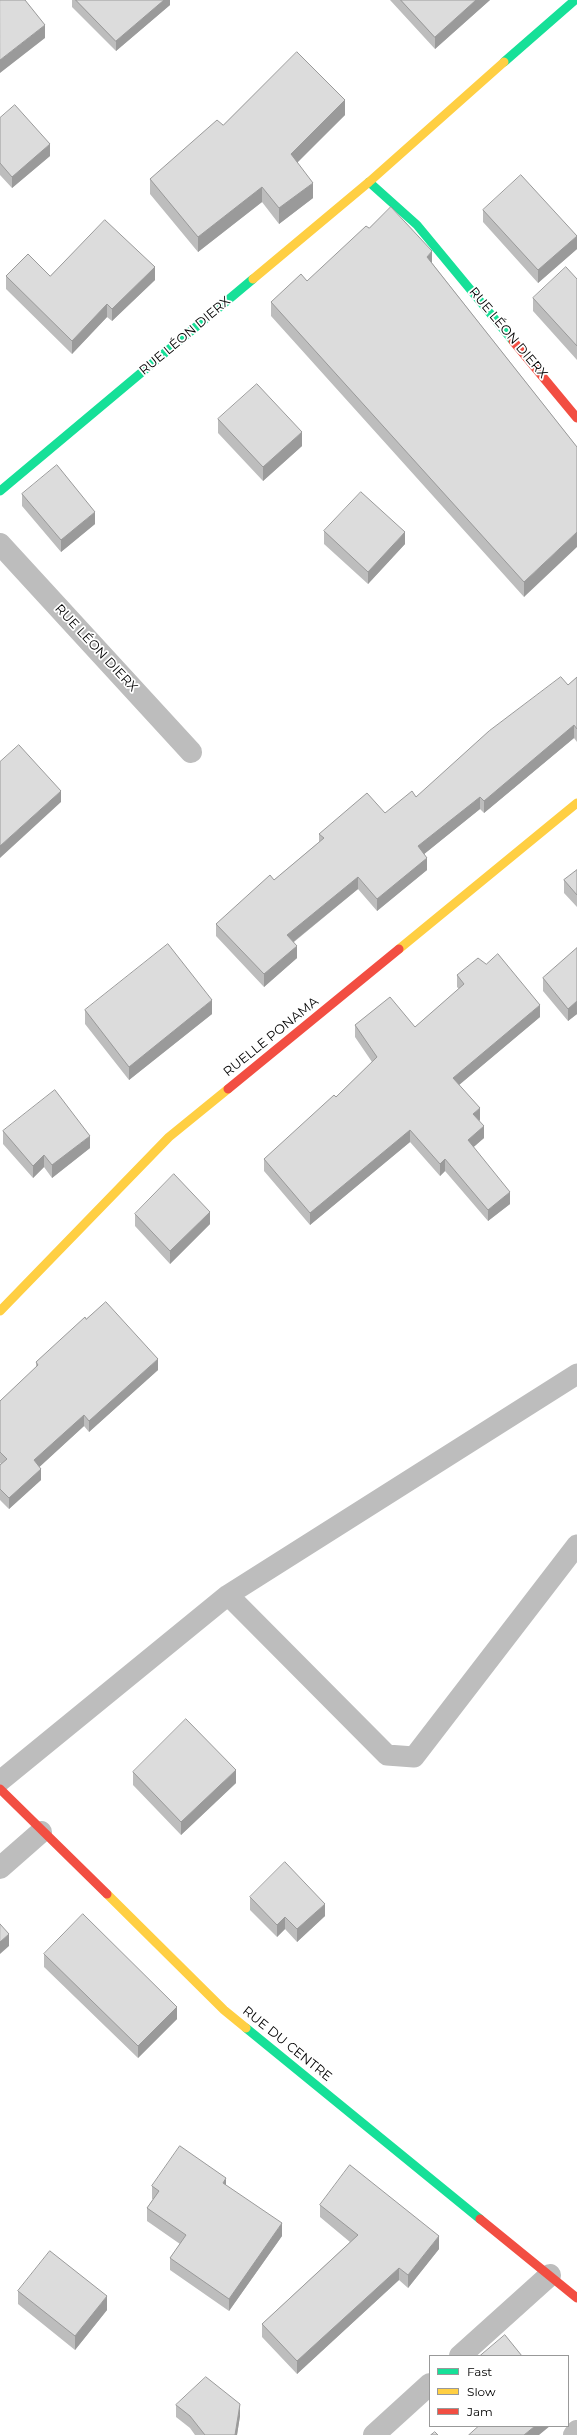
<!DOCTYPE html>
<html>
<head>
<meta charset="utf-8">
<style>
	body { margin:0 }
	#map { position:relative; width:577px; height:2435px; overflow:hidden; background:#fff; font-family:Montserrat,sans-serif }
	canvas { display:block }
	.legend { position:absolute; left:429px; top:2355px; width:140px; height:72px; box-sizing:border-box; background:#fff; border:1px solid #999; margin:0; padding:5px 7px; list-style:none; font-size:12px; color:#000 }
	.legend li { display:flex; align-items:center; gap:8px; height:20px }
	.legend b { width:20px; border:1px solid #999 }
</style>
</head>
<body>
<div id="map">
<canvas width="577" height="2435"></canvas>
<ul class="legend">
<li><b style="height:5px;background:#16e098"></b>Fast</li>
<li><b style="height:5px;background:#ffcf43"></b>Slow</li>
<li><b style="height:5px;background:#f24e42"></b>Jam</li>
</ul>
</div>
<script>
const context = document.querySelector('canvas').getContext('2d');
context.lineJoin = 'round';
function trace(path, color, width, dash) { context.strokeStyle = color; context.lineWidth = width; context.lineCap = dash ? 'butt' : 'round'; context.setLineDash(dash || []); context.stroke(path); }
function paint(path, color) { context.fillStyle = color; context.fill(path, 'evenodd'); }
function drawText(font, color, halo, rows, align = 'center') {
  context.font = font + ' Montserrat,sans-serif'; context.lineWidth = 3.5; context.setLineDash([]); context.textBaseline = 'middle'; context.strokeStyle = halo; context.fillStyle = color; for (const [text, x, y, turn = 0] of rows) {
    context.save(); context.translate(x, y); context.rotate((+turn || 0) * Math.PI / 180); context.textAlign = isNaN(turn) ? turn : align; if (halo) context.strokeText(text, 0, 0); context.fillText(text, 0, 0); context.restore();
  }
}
const lane = new Path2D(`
	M228,1595L387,1755L414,1757L577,1545
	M0,1781L228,1595L577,1374`);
const street = new Path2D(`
	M0,544L191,752
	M0,1868L41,1832
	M460,2356L550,2275
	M374,2435L430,2384
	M574,2435L577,2431`);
const fast = new Path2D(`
	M504,62L575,0
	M369,182L417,225L513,341
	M0,491L253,279
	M246,2028L480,2219`);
const slow = new Path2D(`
	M253,279L369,182L504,62
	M399,949L577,803
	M0,1311L169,1137L228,1089
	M107,1894L224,2010L246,2028`);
const jam = new Path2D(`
	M513,341L577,418
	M228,1089L399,949
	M0,1789L107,1894
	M480,2219L577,2298`);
const wall = new Path2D(`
	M72,0H170V5L116,51L72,7Z
	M390,0H490L435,49Z
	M345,115L297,162L313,198L279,224L262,202L198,252L150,194V179L223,125Z
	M0,118L50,156L12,188L0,175Z
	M483,210L577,249L538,283L483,222Z
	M432,263L577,447L524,597L271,316V302L307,281Z
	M6,276H50L155,280L112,321L107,317L72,354L6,289Z
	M577,279V360L533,311V298Z
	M218,419L302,446L263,481L218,433Z
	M22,494L95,524L61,552L22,506Z
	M324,531L405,544L368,584L324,544Z
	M577,677V742L574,738L484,813L480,809L424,854L427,870L377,911L358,889L294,942L297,958L264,987L216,936V924L274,880L319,842V834L385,813L416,797L568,685Z
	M577,870V907L564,893V880Z
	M577,948V1014L568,1021L543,991V978Z
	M457,975L540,1017L459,1085L480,1120L479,1121L484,1138L473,1147L510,1204L488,1221L445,1171L440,1176L410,1142L310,1225L264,1171V1159L336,1097L372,1062L355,1037V1025L415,1027L459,989L457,987Z
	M85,1010L212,1014L129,1080L85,1024Z
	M3,1131L90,1148L52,1178L44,1167L33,1178L3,1144Z
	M135,1214L210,1224L170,1264L135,1226Z
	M86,1319L158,1370L89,1432L84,1426L39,1467L41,1480L9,1509L0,1500V1465L1,1464L0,1463V1401L36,1368V1362Z
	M133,1772L236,1783L181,1835L133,1785Z
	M250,1897L325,1916L297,1942L285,1929L277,1937L250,1910Z
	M44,1954L177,2019L138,2058L44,1967Z
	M152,2186H226L282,2236L229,2311L170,2270V2258L180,2244L147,2221V2208L153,2199H152Z
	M320,2205L439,2249L408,2288L399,2280L297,2374L262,2337V2324L350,2242L320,2217Z
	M18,2291L107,2310L75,2350L18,2304Z
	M176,2405L240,2416L237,2435H195L190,2428L176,2417Z`);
const shadedWall = new Path2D(`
	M164,0H170V5L116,51V41Z
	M476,0H490L435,49V37Z
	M45,25V38L0,73V60Z
	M345,100V115L291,169V154Z
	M50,144V156L12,188V177Z
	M313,183V198L279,224V208Z
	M262,187V202L198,252V237Z
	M577,236V249L538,283V270Z
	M432,251V266L427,257Z
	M155,267V280L112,321V309Z
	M107,304V317L72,354V341Z
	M302,432V446L263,481V467Z
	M95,512V524L61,552V540Z
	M405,532V544L368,584V572Z
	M577,532V547L524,597V582Z
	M574,725V738L484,813V801Z
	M61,791V802L0,858V846Z
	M480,797V809L418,859V846Z
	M427,858V870L377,911V899Z
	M358,877V889L287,947V935Z
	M297,946V958L264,987V974Z
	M212,1000V1014L129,1080V1067Z
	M577,1001V1014L568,1021V1009Z
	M540,1005V1017L453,1090V1078Z
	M480,1108V1120L473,1126V1114Z
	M484,1126V1138L468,1152V1140Z
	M410,1130V1142L310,1225V1213Z
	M90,1136V1148L52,1178V1165Z
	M44,1155V1167L33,1178V1166Z
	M445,1159V1171L440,1176V1164Z
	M510,1192V1204L488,1221V1210Z
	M210,1212V1224L170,1264V1251Z
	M158,1359V1370L89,1432V1421Z
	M84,1415V1426L34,1472V1460Z
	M41,1469V1480L9,1509V1498Z
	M236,1770V1783L181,1835V1822Z
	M325,1904V1916L297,1942V1929Z
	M285,1917V1929L277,1937V1925Z
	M9,1934V1946L0,1954V1942Z
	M177,2007V2019L138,2058V2046Z
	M226,2178V2191L223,2183Z
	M282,2223V2236L229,2311V2299Z
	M439,2236V2249L408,2288V2275Z
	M399,2268V2280L297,2374V2361Z
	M107,2296V2310L75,2350V2336Z
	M240,2404V2416L237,2435H235Z
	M535,2426H550L539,2435H524Z`);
const building = new Path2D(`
	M0,0H25L45,25L0,60Z
	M76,0H164L116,41Z
	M401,0H476L435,37Z
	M297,52L345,100L291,154L313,183L279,208L262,187L198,237L150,179L217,120L223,125Z
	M15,105L50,144L12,177L0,163V118Z
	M521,175L577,236L538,270L483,210Z
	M391,207L432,251L427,257L577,447V532L524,582L271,302L301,274L307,281L366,226L369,228Z
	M105,220L155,267L112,309L107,304L72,341L6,276L28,254L50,276Z
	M566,267L577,279V346L533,298Z
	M257,384L302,432L263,467L218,419Z
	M57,465L95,512L61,540L22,494Z
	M361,492L405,532L368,572L324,531Z
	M561,677L568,685L577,677V729L574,725L484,801L480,797L418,846L427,858L377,899L358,877L287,935L297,946L264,974L216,924L270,875L274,880L324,838L319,834L367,793L385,813L412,791L416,797L489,731Z
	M19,745L61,791L0,846V762Z
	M577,870V895L564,880Z
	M168,944L212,1000L129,1067L85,1010Z
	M577,948V1001L568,1009L543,978Z
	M498,954L540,1005L453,1078L480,1108L473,1114L484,1126L468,1140L510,1192L488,1210L445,1159L440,1164L410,1130L310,1213L264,1159L334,1095L336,1097L377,1057L355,1025L390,997L415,1027L464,984L457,975L478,958L486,964Z
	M55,1090L90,1136L52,1165L44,1155L33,1166L3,1131Z
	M174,1174L210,1212L170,1251L135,1214Z
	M106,1302L158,1359L89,1421L84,1415L34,1460L41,1469L9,1498L0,1489V1465L7,1459L0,1452V1401L38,1365L36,1362L85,1317L86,1319Z
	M186,1719L236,1770L181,1822L133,1772Z
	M285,1862L325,1904L297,1929L285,1917L277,1925L250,1897Z
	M83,1914L177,2007L138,2046L44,1954Z
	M0,1924L9,1934L0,1942Z
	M180,2146L226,2178L223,2183L282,2223L229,2299L170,2258L186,2235L147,2208L159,2191L152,2186Z
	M350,2165L439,2236L408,2275L399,2268L297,2361L262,2324L358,2235L320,2205Z
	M50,2251L107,2296L75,2336L18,2291Z
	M505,2335L522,2356H480Z
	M206,2377L240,2404L235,2435H205L190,2416L176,2405Z
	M479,2426H535L524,2435H469Z
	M435,2432L438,2435H431Z`);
const streetNames = [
	["RUE LÉON DIERX",508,333,50],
	["RUE LÉON DIERX",185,336,-40],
	["RUE LÉON DIERX",96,648,47],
	["RUELLE PONAMA",271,1037,-39],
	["RUE DU CENTRE",287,2044,39]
];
trace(lane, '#bdbdbd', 21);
trace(street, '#bdbdbd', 22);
trace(fast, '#16e098', 9);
trace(slow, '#ffcf43', 9);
trace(jam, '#f24e42', 9);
paint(wall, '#bdbdbd');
paint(shadedWall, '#9a9a9a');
paint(building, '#dcdcdc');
trace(building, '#9a9a9a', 1);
drawText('13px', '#000', '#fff', streetNames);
</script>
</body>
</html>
